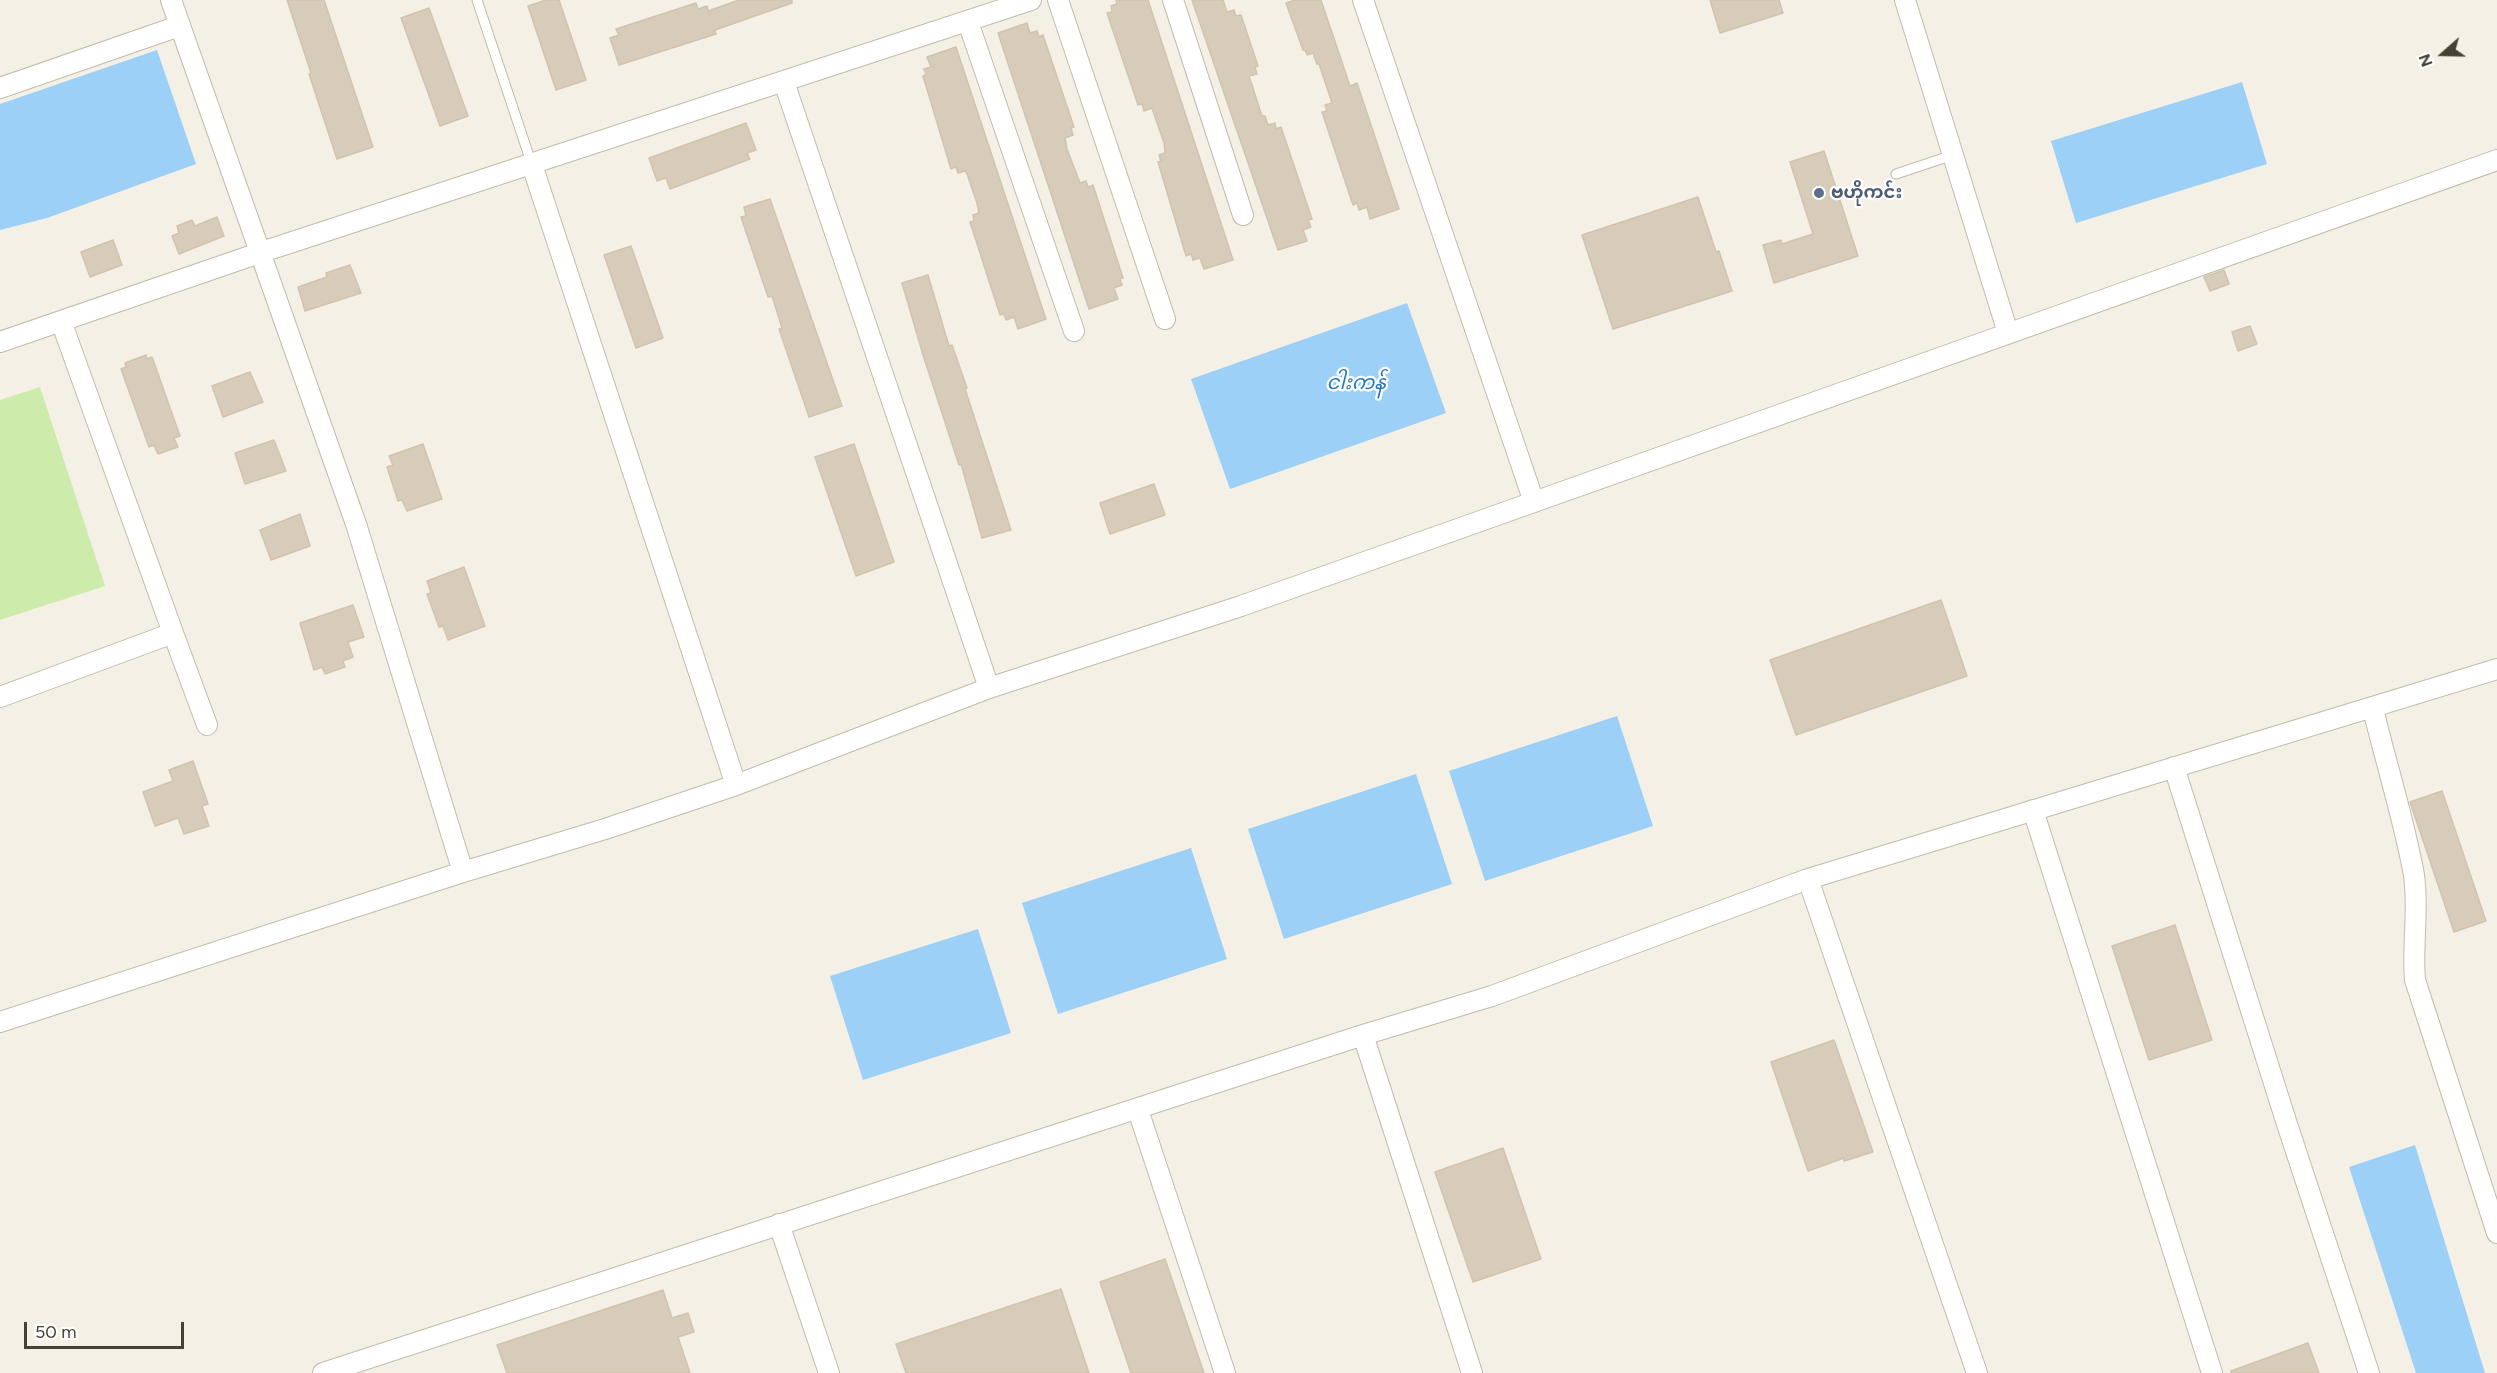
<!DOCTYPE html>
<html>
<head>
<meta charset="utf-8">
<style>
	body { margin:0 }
	#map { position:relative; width:2497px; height:1373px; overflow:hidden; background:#f4f0e5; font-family:Figtree,sans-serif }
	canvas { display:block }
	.north { position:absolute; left:2413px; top:24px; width:60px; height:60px; -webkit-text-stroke:4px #fff; paint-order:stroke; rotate:250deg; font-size:16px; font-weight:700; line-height:24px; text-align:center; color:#474034 }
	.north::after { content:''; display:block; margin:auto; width:21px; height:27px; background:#474034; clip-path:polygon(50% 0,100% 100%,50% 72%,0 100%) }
	.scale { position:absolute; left:24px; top:1322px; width:160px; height:27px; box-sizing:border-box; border:3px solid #474034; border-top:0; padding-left:8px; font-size:18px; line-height:21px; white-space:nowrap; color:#474034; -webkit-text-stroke:4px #fff; paint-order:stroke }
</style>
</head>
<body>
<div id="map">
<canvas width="2497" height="1373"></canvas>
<div class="north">N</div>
<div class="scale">50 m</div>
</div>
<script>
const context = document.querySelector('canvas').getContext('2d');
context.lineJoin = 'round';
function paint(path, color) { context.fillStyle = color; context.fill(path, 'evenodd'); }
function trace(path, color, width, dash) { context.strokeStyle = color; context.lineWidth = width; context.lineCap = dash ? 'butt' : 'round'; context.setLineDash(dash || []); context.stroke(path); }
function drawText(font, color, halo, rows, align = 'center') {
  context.font = font + ' Figtree,"Noto Sans Myanmar",sans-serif'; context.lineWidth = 4.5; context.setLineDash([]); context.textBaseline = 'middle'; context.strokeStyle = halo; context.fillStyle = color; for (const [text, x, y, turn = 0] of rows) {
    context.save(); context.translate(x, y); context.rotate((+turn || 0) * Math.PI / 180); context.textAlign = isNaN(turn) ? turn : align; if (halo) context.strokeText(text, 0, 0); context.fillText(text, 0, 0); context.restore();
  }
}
const green = new Path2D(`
	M40,387L105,586L0,620V400Z`);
const water = new Path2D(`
	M157,50L196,164L47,218L0,230V104Z
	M2242,82L2267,164L2076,223L2051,141Z
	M1407,303L1446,413L1230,489L1191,379Z
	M1617,716L1653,826L1485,881L1449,771Z
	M1416,774L1452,884L1284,939L1248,829Z
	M1191,848L1227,959L1058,1014L1022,903Z
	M978,929L1011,1033L863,1080L830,976Z
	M2415,1145L2485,1373H2416L2349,1167Z`);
const building = new Path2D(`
	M287,0H324L373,147L337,159L309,74L311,73Z
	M546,0H559L586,80L556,90L528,6Z
	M739,0H792V3L715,30L716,34L619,65L610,38L619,35L616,29L696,3L698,9L707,6L708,11Z
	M1116,0H1148L1233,260L1204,269L1200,258L1193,260L1191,254L1186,256L1158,162L1161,161L1159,155L1165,153L1164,143L1152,108L1144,111L1142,104L1138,105L1107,13L1112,12L1111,6L1117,4Z
	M1192,0H1223L1227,12L1234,10L1236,16L1241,15L1258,66L1255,67L1257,74L1249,76L1262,116H1265L1268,125L1275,123L1276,129L1281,127L1312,219L1308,220L1311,227L1303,230L1307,241L1278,250Z
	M1295,0H1321L1350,86L1357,83L1399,209L1370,219L1367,207L1359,210L1357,203L1353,205L1322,112L1327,111L1325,105L1332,103L1319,64H1317L1313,53L1307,55L1305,50H1303L1286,3Z
	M1710,0H1779L1783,13L1720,33Z
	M429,8L468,116L440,126L401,18Z
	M1027,23L1030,33L1037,31L1039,37L1043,35L1074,127L1071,128L1073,135L1065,138L1067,149L1080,183L1086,181L1088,187L1093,185L1123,278L1120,279L1122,285L1114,288L1118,299L1089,309L998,33Z
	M956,47L1046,319L1018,329L1014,317L1006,320L1004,314L1000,315L970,222L974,221L973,215L979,213L977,203L966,171L958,173L956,167L951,169L923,76L926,74L924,69L931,67L927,57Z
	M746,123L756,150L747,153L750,159L670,189L666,178L657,181L649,158Z
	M1824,151L1858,256L1774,283L1763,245L1781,240L1782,244L1813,234L1790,162Z
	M1698,197L1716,252L1719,251L1732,291L1613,329L1582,235Z
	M770,199L842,406L809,417L779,329L782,328L772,296L768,297L741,217L746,216L744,207Z
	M217,217L224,236L179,254L172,236L179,233L177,226L192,220L195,226Z
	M113,240L122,265L90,277L81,252Z
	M631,246L663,338L636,348L604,255Z
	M350,265L361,293L305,311L298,287L327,277L326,273Z
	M2224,270L2229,284L2210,291L2204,277Z
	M928,275L949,346L952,345L967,388L965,389L1011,530L982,538L961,464L959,465L923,355L902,283Z
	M2250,326L2257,344L2238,351L2232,332Z
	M146,355L147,359L152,357L180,436L174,438L178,447L158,454L154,445L149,447L121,369L126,367L125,363Z
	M250,372L263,402L223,417L212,386Z
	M274,440L286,471L245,484L235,453Z
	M423,444L442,499L407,511L402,500L398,501L387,467L393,465L389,456Z
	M854,444L894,562L856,576L815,457Z
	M1154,484L1165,515L1110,534L1100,503Z
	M300,514L310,546L271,560L260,530Z
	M464,567L485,626L448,640L443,626L439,627L427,594L431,593L427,581Z
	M1941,600L1967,676L1796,735L1770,660Z
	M353,605L364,637L348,642L353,657L343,661L345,667L325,674L322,667L314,670L300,623Z
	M193,761L208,804L202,806L209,826L184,834L178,818L155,826L143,792L173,781L169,770Z
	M2442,791L2486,921L2454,932L2410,802Z
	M2175,925L2212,1040L2149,1060L2112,946Z
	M1834,1040L1873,1152L1844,1161V1158L1808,1171L1771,1062Z
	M1503,1148L1541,1259L1473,1282L1435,1172Z
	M1165,1259L1204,1373H1131L1100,1282Z
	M1061,1289L1089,1373H906L896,1344Z
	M663,1290L672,1318L688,1313L694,1332L678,1337L690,1373H507L497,1345Z
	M2308,1343L2319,1373H2231V1371Z`);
const lane = new Path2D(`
	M477,0L532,165
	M1896,174L1953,155`);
const street = new Path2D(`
	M171,0L356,524L463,872
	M1058,0L1165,319
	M1173,0L1243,215
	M1363,0L1534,502
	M1905,0L2008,333
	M968,22L1074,331
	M784,82L989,688
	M0,88L179,26
	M532,165L736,785
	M61,321L173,633
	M0,342L262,252L1031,0
	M0,697L173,633L207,725
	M2373,709C2386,763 2404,820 2414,875C2419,910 2412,945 2415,980L2497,1233
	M2174,767L2286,1121L2369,1373
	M2033,810L2212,1373
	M1808,879L1977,1373
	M0,1022L463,872L605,829L736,785L989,688L1241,606L2497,160
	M1363,1035L1472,1373
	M1138,1110L1225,1373
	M779,1224L829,1373
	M323,1373L1363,1035L1492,996L1808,879L2497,669`);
const markers = [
	[1819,193,6,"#5c6f8a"]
];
const serviceNames = [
	["ဗဟိုကင်း",1831,193]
];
const waterNames = [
	["ငါးကန်",1356,383]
];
paint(green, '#cdecab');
paint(water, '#9cd0f6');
paint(building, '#d7ccba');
trace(building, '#d2c4ac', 1.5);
trace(lane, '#c3bbaa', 11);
trace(street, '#c3bbaa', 22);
trace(lane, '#fff', 9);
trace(street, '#fff', 20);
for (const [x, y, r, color] of markers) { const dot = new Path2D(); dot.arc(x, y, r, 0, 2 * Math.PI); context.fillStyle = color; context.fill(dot); trace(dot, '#fff', 2); }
drawText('bold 18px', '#4e5e75', '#fff', serviceNames, 'left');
drawText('italic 20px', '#2579bc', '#fff', waterNames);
</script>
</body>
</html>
